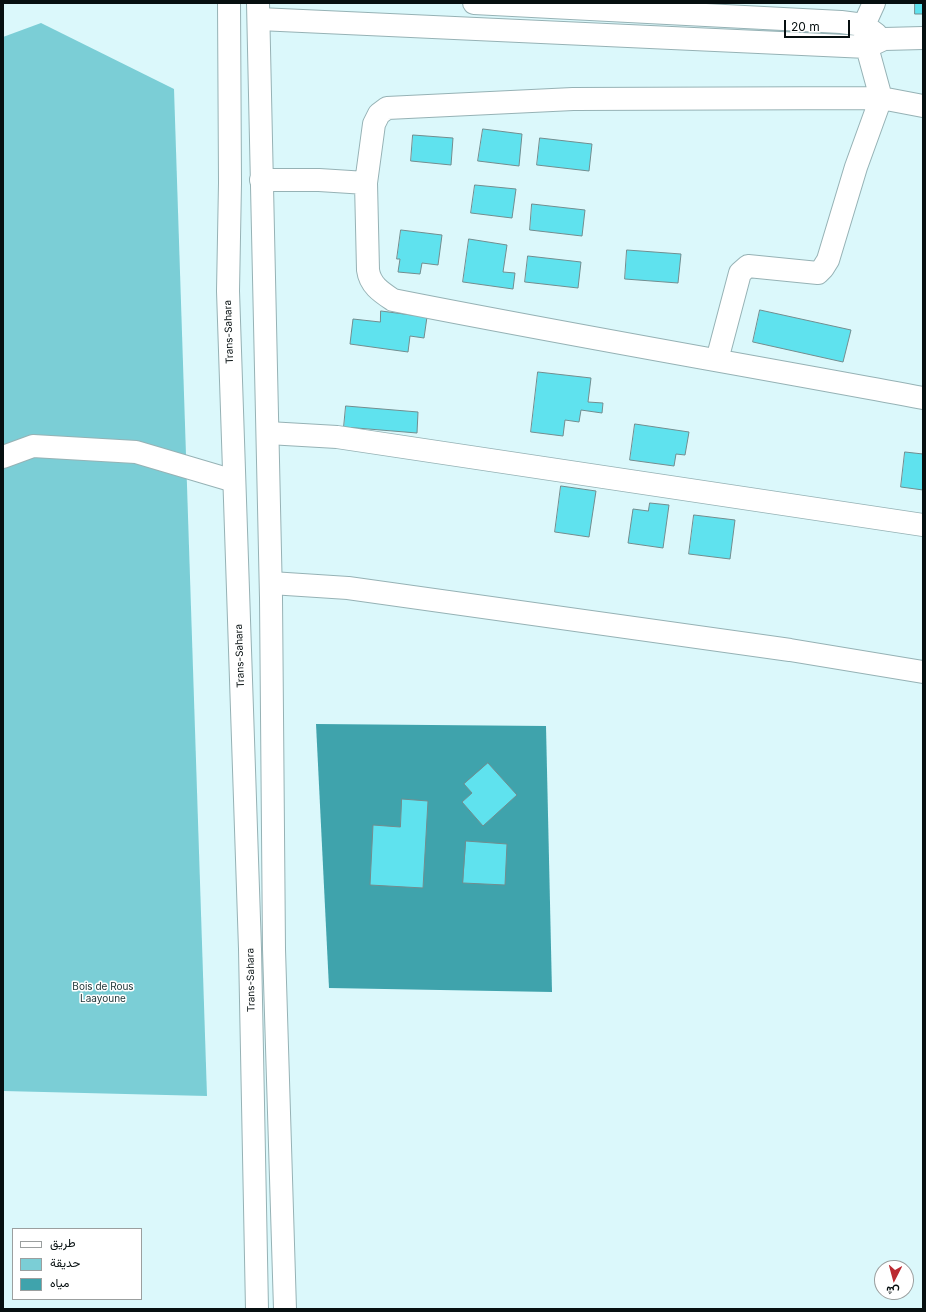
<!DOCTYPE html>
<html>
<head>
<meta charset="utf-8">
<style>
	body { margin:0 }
	#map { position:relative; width:926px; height:1312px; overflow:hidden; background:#dbf8fb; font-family:Inter,Vazirmatn,sans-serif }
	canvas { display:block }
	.frame { position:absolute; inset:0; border:4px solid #060f10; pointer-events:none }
	.legend { position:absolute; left:12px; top:1228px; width:130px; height:72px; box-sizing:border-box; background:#fff; border:1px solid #9b9f9f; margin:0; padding:5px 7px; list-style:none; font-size:12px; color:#060f10 }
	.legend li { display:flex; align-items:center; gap:8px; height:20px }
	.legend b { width:20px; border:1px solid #9b9f9f }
	.north { position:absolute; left:874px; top:1260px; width:40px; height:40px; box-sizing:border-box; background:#fff; border:1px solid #9b9f9f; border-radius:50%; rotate:186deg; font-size:11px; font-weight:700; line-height:16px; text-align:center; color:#060f10 }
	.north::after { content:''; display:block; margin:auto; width:14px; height:18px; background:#bb2a31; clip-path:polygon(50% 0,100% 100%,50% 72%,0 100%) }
	.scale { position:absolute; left:784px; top:20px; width:66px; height:18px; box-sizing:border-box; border:2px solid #060f10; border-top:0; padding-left:5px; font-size:12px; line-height:14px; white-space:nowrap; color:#060f10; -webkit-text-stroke:3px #fff; paint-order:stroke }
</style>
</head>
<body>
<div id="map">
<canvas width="926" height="1312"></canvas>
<div class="frame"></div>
<ul class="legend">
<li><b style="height:5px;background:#fff"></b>طريق</li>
<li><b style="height:11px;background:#7bced6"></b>حديقة</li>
<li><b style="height:11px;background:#3fa3ac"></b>مياه</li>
</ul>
<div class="north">ش</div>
<div class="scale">20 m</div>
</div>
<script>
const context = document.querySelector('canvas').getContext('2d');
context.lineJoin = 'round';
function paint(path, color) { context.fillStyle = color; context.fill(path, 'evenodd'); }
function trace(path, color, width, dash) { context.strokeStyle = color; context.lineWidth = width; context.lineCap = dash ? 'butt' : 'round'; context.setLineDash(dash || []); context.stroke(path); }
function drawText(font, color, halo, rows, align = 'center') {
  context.font = font + ' Inter,sans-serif'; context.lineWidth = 3; context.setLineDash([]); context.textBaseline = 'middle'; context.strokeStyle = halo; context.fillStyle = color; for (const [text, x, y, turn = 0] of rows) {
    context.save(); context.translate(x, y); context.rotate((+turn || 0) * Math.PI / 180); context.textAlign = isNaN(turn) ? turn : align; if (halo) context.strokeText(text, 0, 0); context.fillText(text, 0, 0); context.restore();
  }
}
const green = new Path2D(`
	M41,23L174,89L207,1096L3,1091V37Z`);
const water = new Path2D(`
	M316,724L546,726L552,992L329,988Z`);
const building = new Path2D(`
	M915,3H923V14H915Z
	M483,129L522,134L519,166L478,161Z
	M413,135L453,138L451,165L411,161Z
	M540,138L592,144L589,171L537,165Z
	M475,185L516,189L512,218L471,213Z
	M532,204L585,210L582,236L530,230Z
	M401,230L442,235L438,265L422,263L420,274L398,272L400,259H397Z
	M469,239L507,245L503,272L515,273L513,289L463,282Z
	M627,250L681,254L678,283L625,279Z
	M528,256L581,262L578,288L525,282Z
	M760,310L851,330L843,362L753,342Z
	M381,311L427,317L424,338L410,336L408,352L350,344L353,319L380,322Z
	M538,372L591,378L588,402L603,403L602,413L581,410L579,422L565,420L563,436L531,432Z
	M346,406L418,412L417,433L344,427Z
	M635,424L689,432L685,455L676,454L674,466L630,460Z
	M905,452L923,454V490L901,487Z
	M561,486L596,491L589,537L555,532Z
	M650,503L669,505L663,548L628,543L633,509L648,511Z
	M694,515L735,520L730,559L689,554Z
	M488,763L517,795L483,826L462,802L472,793L464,784Z
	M402,799L428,801L423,888L370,885L373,825L400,827Z
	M466,841L507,844L505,885L463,883Z`);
const minor = new Path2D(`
	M474,3L841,22L864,25L876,34
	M259,19L867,47L884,39L923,38
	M923,106L881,98L573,99L387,108L379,114L374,124L366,183L368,270C370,285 381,292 393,300C569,335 746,365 923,398
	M261,180H319L366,183
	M717,360L740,273L748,266L818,273L823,268L828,260L856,167L881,98L867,47L864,25L874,3
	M268,433L337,437L923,525
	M3,457L33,446L136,452L234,481
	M271,583L348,588L790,650L923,672`);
const trunk = new Path2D(`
	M229,3L230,183L228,291L250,949L257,1309
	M258,3L271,598L274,949L285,1309`);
const streetNames = [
	["Trans-Sahara",229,332,-92],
	["Trans-Sahara",240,656,-92],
	["Trans-Sahara",251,980,-91]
];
const parkNames = [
	["Bois de Rous",103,987],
	["Laayoune",103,999]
];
paint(green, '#7bced6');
paint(water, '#3fa3ac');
paint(building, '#5fe2ee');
trace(building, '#728d8f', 1);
trace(minor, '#96b2b5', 24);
trace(trunk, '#96b2b5', 24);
trace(minor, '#fff', 22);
trace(trunk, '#fff', 22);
drawText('10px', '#060f10', '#fff', streetNames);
drawText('10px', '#1b3234', '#fff', parkNames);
</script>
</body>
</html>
